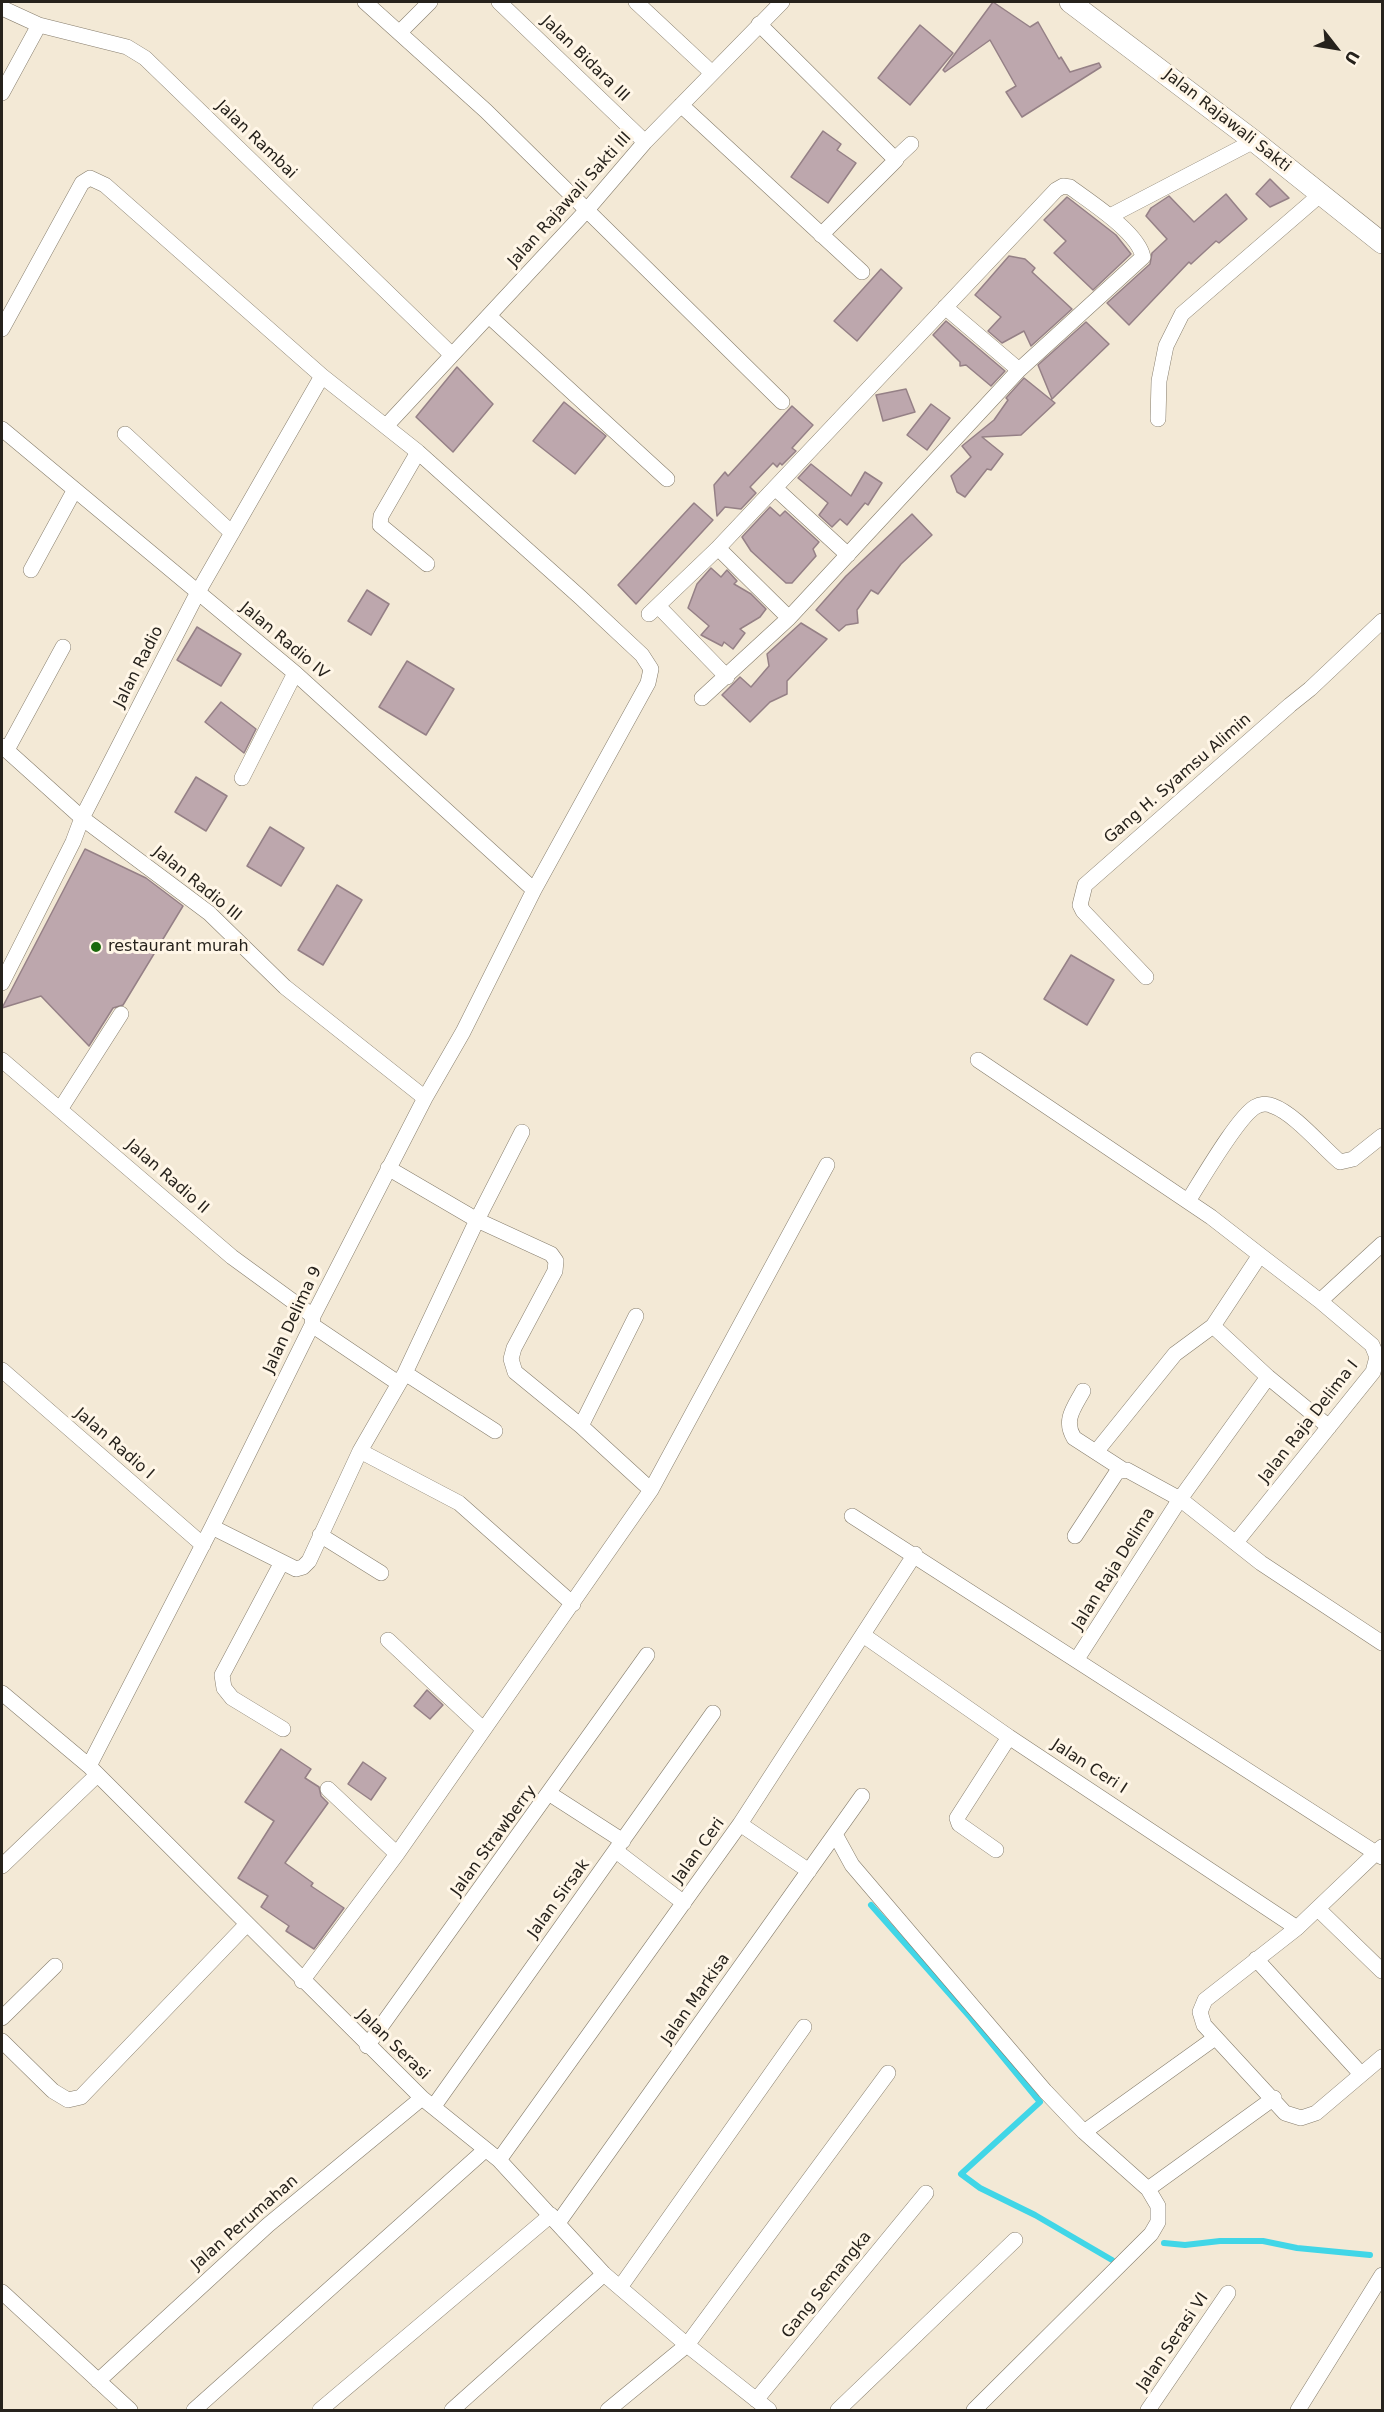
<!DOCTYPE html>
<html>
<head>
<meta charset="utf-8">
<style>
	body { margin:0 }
	#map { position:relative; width:1384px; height:2412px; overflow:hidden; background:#f3e9d6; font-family:"DejaVu Sans",sans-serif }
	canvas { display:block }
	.frame { position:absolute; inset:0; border:3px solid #26221c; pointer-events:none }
	.north { position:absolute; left:1306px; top:18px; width:60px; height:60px; -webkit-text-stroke:4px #fff6e7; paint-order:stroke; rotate:121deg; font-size:16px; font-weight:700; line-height:24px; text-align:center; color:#26221c }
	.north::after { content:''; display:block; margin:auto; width:21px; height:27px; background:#26221c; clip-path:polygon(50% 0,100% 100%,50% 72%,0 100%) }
</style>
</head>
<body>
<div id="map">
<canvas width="1384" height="2412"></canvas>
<div class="frame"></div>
<div class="north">U</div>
</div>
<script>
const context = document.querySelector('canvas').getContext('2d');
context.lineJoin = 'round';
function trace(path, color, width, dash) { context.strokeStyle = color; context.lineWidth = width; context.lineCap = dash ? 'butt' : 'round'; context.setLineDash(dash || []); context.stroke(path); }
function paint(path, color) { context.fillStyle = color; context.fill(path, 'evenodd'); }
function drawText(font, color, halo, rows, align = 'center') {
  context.font = font + ' "DejaVu Sans",sans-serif'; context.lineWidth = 6; context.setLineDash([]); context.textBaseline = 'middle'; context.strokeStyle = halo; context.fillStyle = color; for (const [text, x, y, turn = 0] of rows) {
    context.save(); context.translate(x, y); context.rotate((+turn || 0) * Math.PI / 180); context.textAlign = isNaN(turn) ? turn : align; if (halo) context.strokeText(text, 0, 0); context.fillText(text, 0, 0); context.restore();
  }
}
const stream = new Path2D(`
	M871,1905L970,2017L1040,2102L961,2174L980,2188L1035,2215L1112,2260
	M1164,2243L1185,2245L1220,2241H1263L1297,2248L1370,2255`);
const building = new Path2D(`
	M993,2L1030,27L1038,22L1059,59L1061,57L1070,72L1099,63L1101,67L1022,117L1006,92L1016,86L990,40L945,72L943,70Z
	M920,25L953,53L910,105L878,78Z
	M823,131L841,144L837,150L856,163L828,203L791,177Z
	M1270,179L1289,198L1270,207L1256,194Z
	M1226,194L1247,219L1219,243L1216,241L1191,264L1189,262L1129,325L1107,303L1150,264L1152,253L1167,239L1146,216L1151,208L1169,196L1194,222Z
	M1067,197L1116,235L1131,254L1093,290L1054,253L1066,241L1044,220Z
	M1009,256L1025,259L1035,268L1032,272L1072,309L1031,346L1024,331L1002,343L988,331L1001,317L975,295Z
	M881,269L902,288L857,341L834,321Z
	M946,321L1005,371L991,386L966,365L960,366V362L933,335Z
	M1086,322L1109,344L1052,399L1038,365Z
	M457,367L493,404L453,452L416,417Z
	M1024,378L1055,403L1021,435L982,437L1003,454L991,470L987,469L965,497L957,492L951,476L971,457L962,446L994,420L1008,400L1006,398Z
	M906,389L915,412L883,421L876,395Z
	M564,402L606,436L575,474L533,441Z
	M931,404L950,418L927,450L907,435Z
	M792,406L813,425L792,448L796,451L782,465L780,463L777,467L773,463L750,487L756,493L741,509L725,507L717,516L714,485L725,472L728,476Z
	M811,464L851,496L865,472L882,483L868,505L865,503L847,525L840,519L832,527L819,515L828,503L798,478Z
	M694,503L713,520L636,604L618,585Z
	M770,507L780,516L785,511L819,542L813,549L816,556L792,583H786L751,551L742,537Z
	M912,514L932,535L901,564L878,594L871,590L857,610L858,623L846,625L839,631L816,610L846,576Z
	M711,568L721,577L727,570L737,581L734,584L751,594L766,609L760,617L740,629L745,633L733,649L724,642L722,646L701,635L709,626L688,608L697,584Z
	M367,590L389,604L371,635L348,621Z
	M801,623L827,639L787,681V694L770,702L750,722L722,695L740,677L751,687L769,666L767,654Z
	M197,627L241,654L221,686L177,660Z
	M407,661L454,689L426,735L379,707Z
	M221,702L256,729L244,753L205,722Z
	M196,777L227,796L206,831L175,812Z
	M270,827L304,848L281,886L247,866Z
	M85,849L146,878L183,906L123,1005L113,1008L89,1046L41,996L2,1008Z
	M337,885L362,900L323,965L298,950Z
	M1071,955L1114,980L1087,1025L1044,999Z
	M427,1690L443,1705L430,1719L414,1706Z
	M281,1749L311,1769L305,1778L319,1787L321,1796L328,1803L285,1863L313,1883L311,1886L344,1908L314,1949L286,1931L289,1926L261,1907L268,1896L238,1878L274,1821L245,1802Z
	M363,1762L386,1778L371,1800L348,1784Z`);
const street = new Path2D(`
	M365,2L486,111L782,402
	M499,2L645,142
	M636,2L711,72
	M2,8L39,25L127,47L145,58L452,355
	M759,24L896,160L821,235
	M400,32L430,2
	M2,93L39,25
	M681,105L862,272
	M895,159L911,144
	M1110,216L1254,141
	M945,307L1019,370
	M489,316L667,479
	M2,329L82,183L90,178L105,185L322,376L418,452L580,597L642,655L651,669L648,683L534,890L463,1032L425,1098L313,1316L312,1325L212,1527L89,1766
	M1158,419L1159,381L1166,346L1182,314L1321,194
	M387,425L586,211L645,142L782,2
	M2,429L295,673L534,890
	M125,434L232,533
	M418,452L381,516L380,525L427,564
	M775,488L848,555
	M718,548L789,618
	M31,570L74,491
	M659,607L727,677
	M649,614L718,548L1056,190L1063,186L1070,187C1090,202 1138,232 1143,257L1019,370L789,618L702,698
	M2,746L82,818L209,913L285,987L425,1098
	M7,750L63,647
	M242,778L295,673
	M1146,977L1083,911L1080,905L1085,885L1290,705L1310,689L1382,621
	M2,983L73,842L82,818L198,592L322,376
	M2,1060L232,1257L313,1316
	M978,1060L1211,1217L1260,1255
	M61,1108L121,1014
	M388,1168L477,1220L551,1254L556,1261L555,1271L514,1348L511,1359L515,1372L581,1426L651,1490
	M1188,1201C1201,1181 1237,1118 1255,1107C1260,1104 1267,1103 1273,1106C1295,1114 1321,1146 1340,1162L1353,1159L1382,1136
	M312,1325L398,1383
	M2,1370L203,1545
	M405,1373L495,1431
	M1083,1391C1074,1408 1063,1420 1074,1438L1122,1469
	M581,1426L636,1316
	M1329,1427L1268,1377L1213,1326L1260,1255L1320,1301L1382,1244
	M360,1451L459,1503L573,1604
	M1096,1452L1175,1354L1213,1326
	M852,1516L1382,1857
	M212,1527L296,1569L303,1567L309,1561L360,1451L405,1373L477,1220L522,1132
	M320,1535L381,1573
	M1075,1536L1117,1472L1127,1470L1180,1499L1261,1563L1382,1643
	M1237,1541L1373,1372L1377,1357L1372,1345L1320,1301
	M282,1562L222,1675L224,1688L232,1698L283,1729
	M863,1635L1009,1737L1297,1928
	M388,1640L483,1729
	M1077,1659L1180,1499L1268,1377
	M2,1693L89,1766L422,2098L499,2160L604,2274L687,2345L769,2410
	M328,1789L397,1854
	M550,1794L623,1841
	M740,1824L809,1871
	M835,1834L852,1865L1045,2091L1084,2132L1148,2189L1158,2206V2222L1151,2234L974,2410
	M1382,1847L1297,1928L1205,2000L1200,2012L1204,2025L1285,2113L1301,2118L1316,2113L1382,2057
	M996,1850L959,1824L957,1818L1009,1737
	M616,1851L684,1903
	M2,1866L96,1776
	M1318,1909L1382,1971
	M1256,1959L1361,2074
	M302,1981L397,1854L651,1490L827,1165
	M2,2018L55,1966
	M2,2041L53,2091L68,2100L81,2097L247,1924
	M367,2046L647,1655
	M434,2106L713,1713
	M1084,2132L1215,2038
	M499,2160L740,1824L915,1554
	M1148,2189L1274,2098
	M558,2223L862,1796
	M621,2286L804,2027
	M2,2292L130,2410
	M98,2381L268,2225L422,2098
	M756,2400L926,2193
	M194,2410L485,2150
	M320,2410L551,2215
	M452,2410L604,2274
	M608,2410L687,2345L888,2073
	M838,2410L1015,2240
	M1148,2410L1228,2293
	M1298,2410L1382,2275`);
const secondary = new Path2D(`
	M1070,2L1254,141L1382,243`);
const markers = [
	[96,947,6,"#1a6a0c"]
];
const streetNames = [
	["Jalan Bidara III",585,59,44],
	["Jalan Rajawali Sakti",1227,121,38],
	["Jalan Rambai",256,140,44],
	["Jalan Rajawali Sakti III",570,200,-48],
	["Jalan Radio IV",284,641,40],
	["Jalan Radio",139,667,-63],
	["Gang H. Syamsu Alimin",1178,779,-41],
	["Jalan Radio III",197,884,39],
	["Jalan Radio II",167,1177,41],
	["Jalan Delima 9",293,1320,-65],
	["Jalan Raja Delima I",1309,1422,-52],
	["Jalan Radio I",114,1444,41],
	["Jalan Raja Delima",1114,1569,-58],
	["Jalan Ceri I",1089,1767,33],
	["Jalan Strawberry",494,1841,-54],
	["Jalan Ceri",699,1851,-54],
	["Jalan Sirsak",559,1899,-54],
	["Jalan Markisa",696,1999,-55],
	["Jalan Serasi",393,2045,44],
	["Jalan Perumahan",245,2223,-41],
	["Gang Semangka",827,2285,-51],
	["Jalan Serasi VI",1173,2342,-56]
];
const poiNames = [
	["restaurant murah",108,947]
];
trace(stream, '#41d6e7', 6);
paint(building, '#bda7ad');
trace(building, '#958086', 1.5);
trace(street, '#867d6c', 16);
trace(secondary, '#867d6c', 22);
trace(street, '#fff', 15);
trace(secondary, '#fff', 21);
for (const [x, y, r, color] of markers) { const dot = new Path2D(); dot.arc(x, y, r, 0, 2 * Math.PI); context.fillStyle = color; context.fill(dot); trace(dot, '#fff6e7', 2); }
drawText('16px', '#26221c', '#fff6e7', streetNames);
drawText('16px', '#26221c', '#fff6e7', poiNames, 'left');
</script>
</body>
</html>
